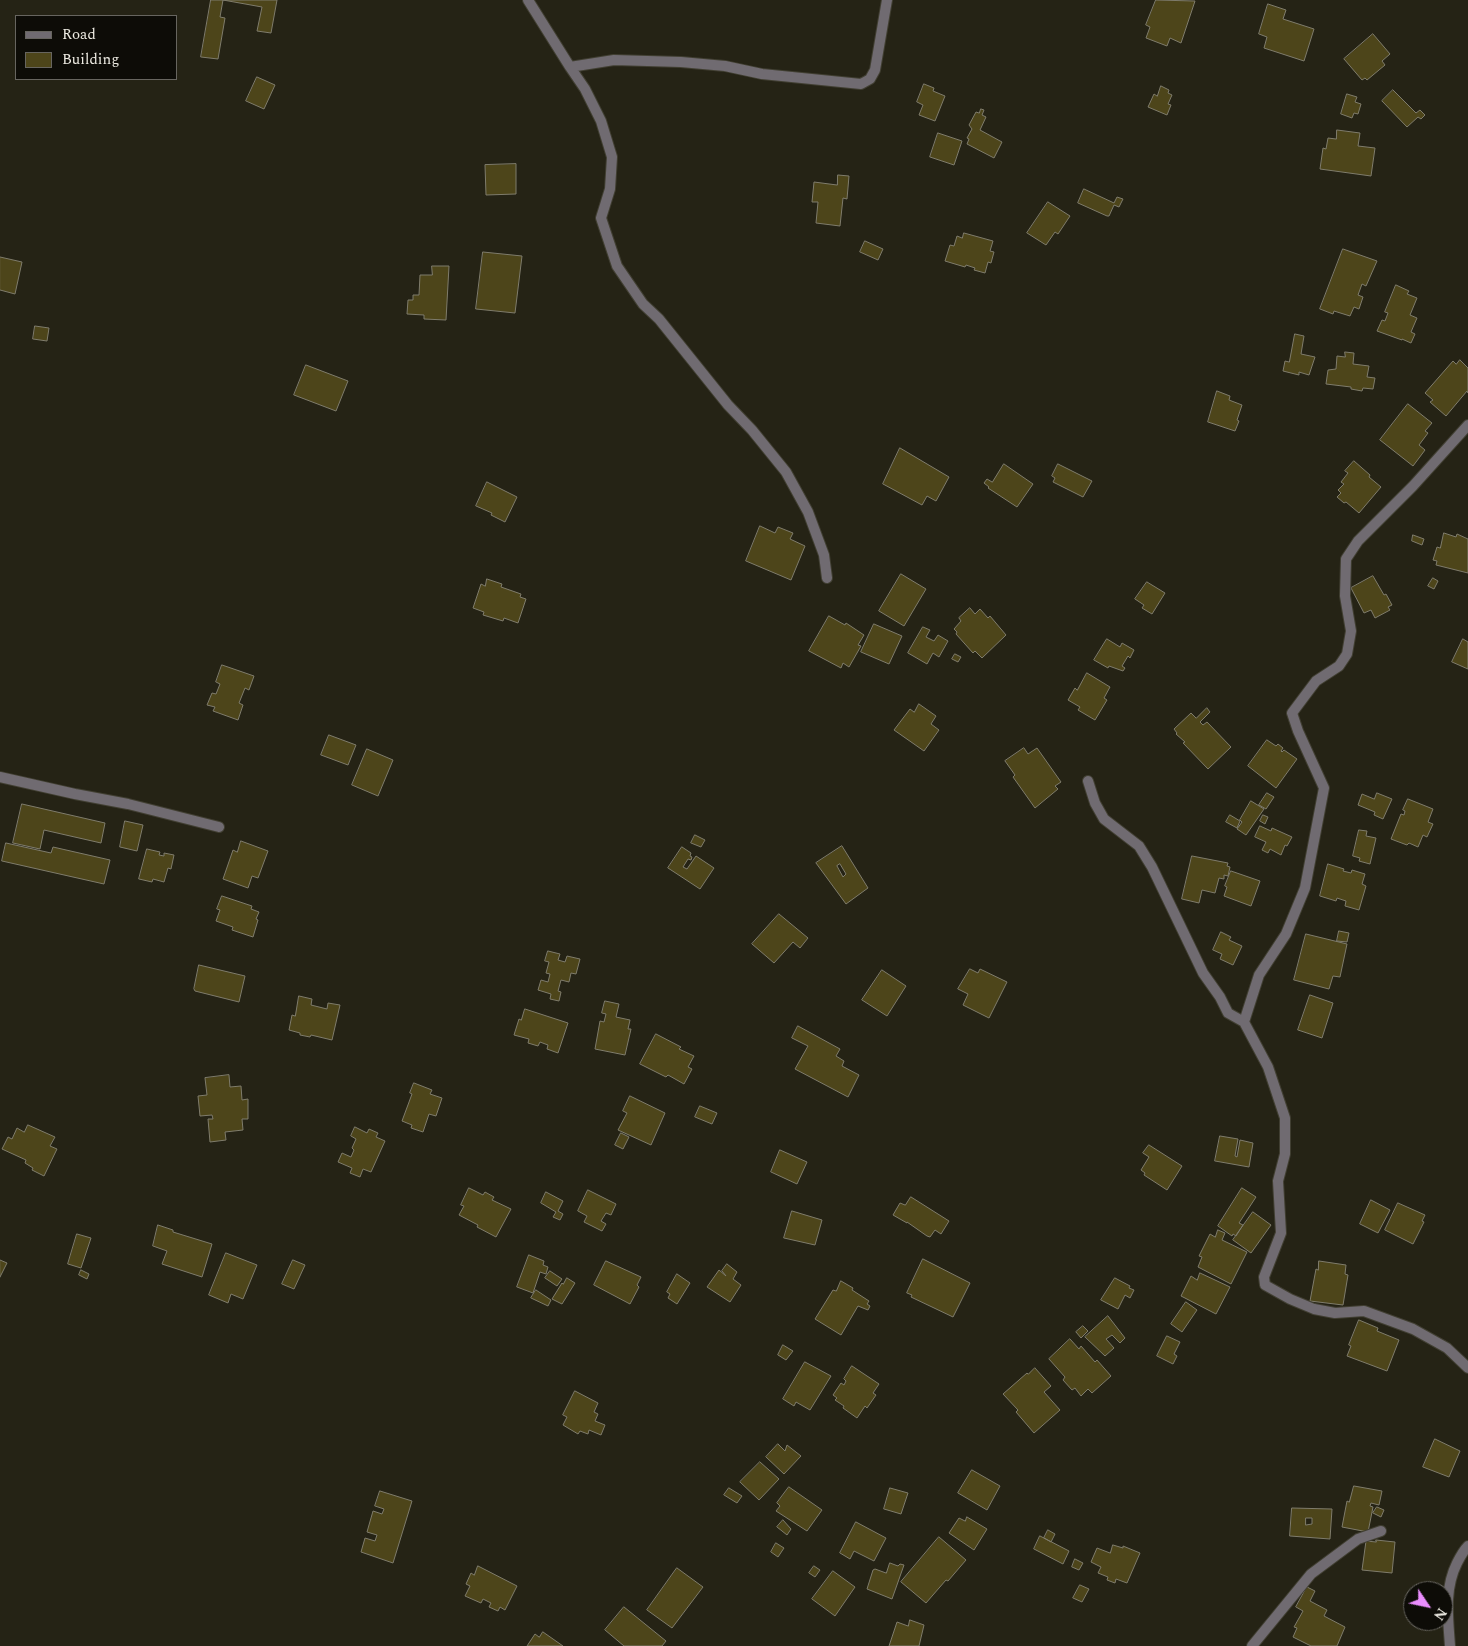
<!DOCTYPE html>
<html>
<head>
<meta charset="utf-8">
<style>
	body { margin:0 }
	#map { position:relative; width:1468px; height:1646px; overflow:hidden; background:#252315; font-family:Spectral,serif }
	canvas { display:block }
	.legend { position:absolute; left:15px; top:15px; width:162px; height:65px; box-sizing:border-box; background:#0d0c07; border:1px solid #67655f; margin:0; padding:6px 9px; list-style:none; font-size:15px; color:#edebe2 }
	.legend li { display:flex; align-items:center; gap:10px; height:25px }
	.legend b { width:25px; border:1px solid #67655f }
	.north { position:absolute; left:1403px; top:1581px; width:50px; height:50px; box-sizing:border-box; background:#0d0c07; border:1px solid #67655f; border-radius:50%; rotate:124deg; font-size:14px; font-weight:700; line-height:20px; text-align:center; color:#edebe2 }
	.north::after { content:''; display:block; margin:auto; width:18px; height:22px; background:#ea8dfd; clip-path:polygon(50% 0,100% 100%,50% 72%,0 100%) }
</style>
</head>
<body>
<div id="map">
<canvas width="1468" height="1646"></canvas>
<ul class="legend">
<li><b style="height:6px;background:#706b71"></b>Road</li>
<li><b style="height:14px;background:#4d451a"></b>Building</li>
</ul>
<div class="north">N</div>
</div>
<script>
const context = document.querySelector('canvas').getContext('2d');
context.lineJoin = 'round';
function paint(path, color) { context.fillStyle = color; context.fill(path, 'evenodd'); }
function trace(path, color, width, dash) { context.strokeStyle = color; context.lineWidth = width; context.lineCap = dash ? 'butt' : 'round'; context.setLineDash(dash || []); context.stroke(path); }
const building = new Path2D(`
	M211,0H277L271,33L257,31L262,7L223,0L220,17L225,18L218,59L201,57Z
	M1156,0L1195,1L1181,43L1170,38L1167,46L1146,38L1150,27L1146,25Z
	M1268,4L1286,10L1283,19L1314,29L1304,61L1264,48L1267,37L1259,34Z
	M1373,34L1390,54L1382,61L1385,65L1367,80L1365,78L1362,80L1344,59Z
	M257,77L275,85L264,109L246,101Z
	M924,84L934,88L933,91L945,96L935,121L919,115L923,105L917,102Z
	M1161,86L1169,90L1168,93L1172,95L1168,104L1171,105L1167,115L1148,107L1154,94L1157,96Z
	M1393,90L1416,113L1420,110L1425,115L1421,119L1418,117L1407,127L1382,101Z
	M1347,94L1357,97L1355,102L1361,104L1358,114L1354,113L1352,118L1341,114Z
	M981,109L984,110L982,115L986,117L980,130L1002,142L994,158L967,144L969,139L967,138L972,129L969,125L976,112L979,113Z
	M1337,130L1360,133L1358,146L1375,148L1371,176L1320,169L1323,148L1326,149L1328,138L1336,139Z
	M938,133L962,141L954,165L930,157Z
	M516,164V194L486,195L485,165Z
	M838,175L849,176L847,199L843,198L840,226L816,223L818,202H812L814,182L837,185Z
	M1084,189L1114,203L1117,197L1123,199L1119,207L1114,205L1109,216H1107L1078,203Z
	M1048,202L1070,216L1058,234L1055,232L1046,245L1027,233Z
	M964,233L993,241L990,251L994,252L991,263L988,262L985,273L974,270L975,268L966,265L965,267L945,261L950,245L954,246L957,236L962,238Z
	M865,241L883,249L878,260L860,252Z
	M1343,249L1377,261L1366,286L1362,284L1358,295L1363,297L1359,309L1354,307L1350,316L1334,311L1333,314L1320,309Z
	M483,252L522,256L515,313L476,309Z
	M0,257L22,262L15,294L0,290Z
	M432,266H449L446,320L424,319V315L407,314L408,300H413V295H419L420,275H432Z
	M1396,285L1409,291L1407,294L1417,298L1410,315L1417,318L1411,332L1415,334L1411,343L1402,339V340L1377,331L1382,320L1385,321L1388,313L1385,312Z
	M35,326L49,328L47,341L33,339Z
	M1295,334L1304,336L1301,354L1315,357L1309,375L1299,372V375L1283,371L1285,361L1289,362Z
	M1345,352L1354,353L1353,364L1369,366L1367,377L1375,378L1373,389L1363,388L1362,391L1351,389V387L1326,384L1328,370L1336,369L1337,356L1345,357Z
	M1460,360L1468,368V393L1467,391L1446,416L1430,402L1433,400L1425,393L1453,361L1456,364Z
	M306,365L348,381L336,411L294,395Z
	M1217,391L1230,396L1229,400L1242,405L1237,420L1239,421L1235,431L1208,422Z
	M1408,404L1432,423L1425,431L1428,433L1419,445L1425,450L1413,466L1380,440Z
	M900,448L949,477L936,501L927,496L922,505L883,484Z
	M1354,461L1370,475L1369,477L1381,487L1359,513L1346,502L1344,503L1337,497L1341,493L1338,490L1344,484L1341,482L1348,473L1345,471Z
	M1004,464L1033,484L1017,507L988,488L989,487L984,483L987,479L992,482Z
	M1058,464L1092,481L1083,497L1053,482L1055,478L1052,476Z
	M487,482L517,497L505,522L491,515L492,513L476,506Z
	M760,526L775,533L778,527L793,533L790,539L805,546L791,580L746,561Z
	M1444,533L1456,537L1457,534L1468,539V573L1436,565L1437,561L1433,560L1437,547L1440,548Z
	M1413,535L1424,539L1422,545L1412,541Z
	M901,574L926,589L904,626L879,611Z
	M1373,576L1384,595L1386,594L1392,605L1388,607L1390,610L1375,618L1371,610L1364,613L1351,588Z
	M1433,578L1438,581L1434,589L1428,586Z
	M487,579L502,584L501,587L521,594L520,597L526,599L518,623L504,618L503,621L483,615L484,612L473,608L481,584L485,586Z
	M1147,582L1165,593L1152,614L1142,608L1144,605L1135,599Z
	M970,608L975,614L980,609L988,618L990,616L1006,635L982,658L975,651L973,653L956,634L957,632L954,629L961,621L959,618Z
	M829,616L845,625L846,623L864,635L858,645L861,646L849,667L843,663L841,668L809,651Z
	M874,624L902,636L889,664L861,652Z
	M923,627L930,630L926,637L934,641L938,635L948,641L939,657L933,653L927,664L908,653Z
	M1107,639L1120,647L1122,643L1134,650L1130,658L1128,656L1122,666L1125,668L1123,671L1109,666L1108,668L1094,660Z
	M1463,639L1468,642V669L1452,662Z
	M955,654L961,657L958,662L952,659Z
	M222,665L254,676L249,690L245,688L239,703L243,705L238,720L213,711L215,707L207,705L212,693L216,694L220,684L216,682Z
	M1087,673L1110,687L1104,698L1107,700L1095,720L1078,710L1080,707L1068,700L1075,688L1077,690Z
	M919,704L936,716L931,724L939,730L924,751L894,730L910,709L914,712Z
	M1207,708L1210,712L1200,722L1203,725L1207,722L1231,747L1208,769L1183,743L1185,742L1176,734L1177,733L1174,729L1191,713L1196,718Z
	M329,735L356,745L348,765L321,755Z
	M1267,740L1276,746L1278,744L1283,748L1281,751L1282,752L1284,750L1297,759L1276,788L1248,766Z
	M1024,748L1028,754L1037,748L1061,782L1055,786L1058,789L1035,808L1013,777L1015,775L1005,761Z
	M367,749L393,760L378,796L352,785Z
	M1267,793L1274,797L1266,809L1259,805Z
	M1377,793L1392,799L1383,819L1374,815L1375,812L1358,805L1362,794L1374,799Z
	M1408,799L1433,809L1428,822L1433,824L1427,837L1423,835L1418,847L1409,843L1407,845L1391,839L1401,814L1404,815L1405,811L1403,810Z
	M1251,801L1264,809L1246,835L1237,829L1242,822L1240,820Z
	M22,804L105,823L101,843L44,830L40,849L13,843Z
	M1230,815L1240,821L1237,828L1226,822Z
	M1263,815L1268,817L1265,824L1260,821Z
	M125,821L143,825L137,851L120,847Z
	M1260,826L1271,831L1272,828L1292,837L1287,846L1285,845L1281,855L1270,849L1268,853L1262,850L1266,842L1255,837Z
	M1359,830L1367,831L1366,836L1376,838L1370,864L1359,861L1360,858L1353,856Z
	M695,835L705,840L701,847L691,843Z
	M241,841L268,851L258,878L252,876L248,888L223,879L233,850L237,852Z
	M6,843L51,853L53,847L110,860L104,884L2,861Z
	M842,846L868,888L846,904L816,863ZM840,864L846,874L843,877L837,866Z
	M682,847L691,853L690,856L692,857L691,860L688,859L683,867L687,869L696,856L714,868L700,889L668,868Z
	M147,849L160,852L159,855L164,856V853L174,855L171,869L168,868L164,882L153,879L152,882L139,879Z
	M1192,856L1228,863L1227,866L1230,867L1228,876L1224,875V879L1219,878L1215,893L1202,890L1199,903L1182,899Z
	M1328,864L1344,869L1343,871L1351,873L1352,870L1365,874L1362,884L1366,886L1359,910L1345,906L1346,901L1337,898L1336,901L1320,896Z
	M1231,871L1260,881L1251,906L1224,896L1227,887L1225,886Z
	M222,896L252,906L251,909L259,912L256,919L258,920L253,937L232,930L233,927L216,921L220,910L217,909Z
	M779,914L808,938L800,948L793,942L774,963L752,944Z
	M1339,931L1349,933L1347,942L1337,941Z
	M1221,932L1231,937L1229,940L1242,946L1233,965L1220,959L1222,954L1213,950Z
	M1306,934L1347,944L1340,977L1333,976L1329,989L1294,980Z
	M548,951L560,954L558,960L565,962L567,956L580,959L576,974L571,973L569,982L561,980L558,991L561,992L559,1001L550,999L551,994L538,990L541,980L548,982L550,974L546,973L549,962L545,961Z
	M199,965L245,976L239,1002L195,991L194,989Z
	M970,969L978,973L980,969L1007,982L989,1018L963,1005L968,994L958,989Z
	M882,970L906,986L887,1016L862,1000Z
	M1310,995L1333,1003L1322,1038L1298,1030Z
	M299,996L312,999L311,1005L327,1009L328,1003L340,1005L332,1040L311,1035L310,1037L300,1035V1033L289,1030L292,1015L295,1016Z
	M605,1001L619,1004L616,1017L630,1020L628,1029H631L625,1055L595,1049L600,1021L604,1022L606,1014L602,1013Z
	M525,1009L568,1023L558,1053L547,1049L548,1045L540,1042L538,1046L528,1043L529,1039L514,1035L519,1019L521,1020Z
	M798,1026L840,1049L836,1056L844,1061L842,1066L859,1075L848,1097L795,1069L808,1046L792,1038Z
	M656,1034L681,1047L679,1049L694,1056L688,1067L692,1069L684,1084L668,1075L666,1077L640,1064Z
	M229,1075L230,1087L241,1086L242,1100L248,1099V1119H242L243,1130L225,1132L226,1140L210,1142L208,1119H213L212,1115L200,1116L198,1096L207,1095L205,1078Z
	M414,1083L432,1090L430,1094L442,1098L436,1116L429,1114L423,1132L411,1128L412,1125L402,1121L412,1094L410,1093Z
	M630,1096L665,1113L651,1145L618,1130L627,1113L623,1111Z
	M700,1106L717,1113L712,1124L695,1117Z
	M28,1125L55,1137L50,1146L57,1149L44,1176L32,1170L33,1168L25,1163L26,1160L2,1149L8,1137L12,1139L17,1128L24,1132Z
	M355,1127L367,1133L369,1129L378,1133L376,1137L385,1141L371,1172L363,1169L360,1177L350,1173L352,1168L338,1162L342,1153L351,1157L354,1150L352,1148L356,1139L351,1136Z
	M621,1133L629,1137L623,1149L615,1145Z
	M1220,1136L1238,1139L1235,1156L1237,1157L1240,1140L1253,1143L1249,1167L1215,1161Z
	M1149,1145L1182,1166L1167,1190L1144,1175L1145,1173L1141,1170L1149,1157L1143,1153Z
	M780,1150L807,1162L797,1184L771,1172Z
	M469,1188L483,1195L485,1192L494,1197L492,1200L511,1209L496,1237L477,1227L478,1225L459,1215L464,1206L461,1205Z
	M1242,1188L1256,1197L1239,1223L1243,1225L1236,1236L1233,1234L1232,1236L1218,1226Z
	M588,1190L616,1204L611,1215L606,1213L601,1221L606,1224L602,1231L584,1222L587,1216L578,1211Z
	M546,1192L563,1201L558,1211L563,1214L560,1220L553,1217L556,1212L541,1203Z
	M911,1197L949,1221L941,1234L935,1230L930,1237L927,1236L907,1222V1223L893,1215L900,1203L905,1205Z
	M1371,1200L1390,1210L1378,1233L1360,1224Z
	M1398,1203L1425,1215L1422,1221L1424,1222L1413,1244L1385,1230Z
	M792,1211L822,1220L815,1245L784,1238Z
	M1253,1212L1271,1225L1251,1253L1233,1240Z
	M158,1225L173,1230V1232L212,1244L202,1277L162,1264L167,1251L153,1246Z
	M1218,1230L1225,1233L1222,1240L1247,1252L1231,1284L1198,1267L1202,1257L1199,1256L1210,1234L1215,1237Z
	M77,1234L91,1238L81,1268L68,1264Z
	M226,1253L257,1265L243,1299L231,1294L228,1303L209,1295Z
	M529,1255L544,1261L543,1265L548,1267L546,1274L540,1272L533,1293L517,1287Z
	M923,1259L970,1283L953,1317L911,1297L912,1295L907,1293Z
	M0,1260L7,1263L0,1277Z
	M293,1260L305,1265L294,1289L282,1284Z
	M606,1261L641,1277L637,1285L639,1287L630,1304L594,1285Z
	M1319,1261L1346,1265L1345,1274L1348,1275L1343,1305L1310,1301L1316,1269L1318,1270Z
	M727,1264L737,1272L733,1279L741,1285L730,1302L707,1287L719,1270L726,1276L722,1271Z
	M81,1270L89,1274L87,1279L79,1275Z
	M550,1271L562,1279L557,1286L545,1278Z
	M1200,1273L1230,1287L1216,1314L1181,1296L1191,1276L1197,1280Z
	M677,1274L690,1283L677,1304L668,1298L670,1294L667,1292Z
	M567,1278L575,1283L562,1304L552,1299L562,1283L563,1284Z
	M1115,1278L1130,1286L1129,1288L1134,1290L1130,1298L1125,1295L1118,1309L1101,1300Z
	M841,1281L853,1288L852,1290L869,1301L867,1304L870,1306L868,1310L858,1306L841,1335L815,1319L833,1290L836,1291Z
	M536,1290L551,1300L548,1306L531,1298Z
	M1186,1302L1197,1310L1182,1332L1171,1324Z
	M1108,1316L1125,1338L1120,1343L1112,1335L1106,1339L1114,1348L1105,1356L1085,1337Z
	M1359,1320L1378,1328L1377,1331L1399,1340L1387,1371L1347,1356L1351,1346L1349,1345Z
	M1083,1326L1088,1331L1081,1338L1076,1332Z
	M1167,1336L1180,1342L1174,1354L1177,1356L1173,1364L1157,1356Z
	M1070,1339L1079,1349L1081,1346L1095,1362L1097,1360L1111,1376L1092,1393L1088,1389L1081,1396L1075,1388L1072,1390L1063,1380L1065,1377L1049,1359Z
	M783,1345L793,1351L786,1360L778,1355Z
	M805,1362L831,1376L810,1410L796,1402L794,1406L783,1399Z
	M852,1366L879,1384L873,1393L876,1395L867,1408L865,1406L857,1418L843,1408L844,1406L835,1400L837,1398L833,1395L841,1383L844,1385L846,1381L844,1379Z
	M1035,1368L1051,1386L1044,1392L1060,1410L1034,1433L1016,1412L1018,1410L1003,1394L1027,1373L1028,1374Z
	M575,1391L598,1403L594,1412L598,1414L595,1421L605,1425L601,1435L589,1430L588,1434L580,1431L578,1434L563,1425L567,1417L563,1415Z
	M1435,1439L1460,1451L1449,1477L1423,1467Z
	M778,1444L785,1451L787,1445L801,1456L784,1474L766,1457Z
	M760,1462L779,1479L759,1500L740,1482Z
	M972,1470L1000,1486L987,1510L958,1493Z
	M1354,1486L1382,1491L1379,1505L1371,1503L1370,1506L1373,1507L1368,1532L1342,1527L1347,1501L1349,1502Z
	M789,1487L822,1510L807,1531L776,1511L780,1506L777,1503Z
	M729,1488L742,1496L737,1503L724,1495Z
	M890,1488L908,1493L901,1514L884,1509Z
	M380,1491L412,1501L393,1563L361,1552L365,1538L375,1541L377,1535L367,1532L373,1511L382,1514L384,1509L375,1506Z
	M1377,1507L1384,1510L1381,1517L1373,1513Z
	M1292,1508L1332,1509L1330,1539L1290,1536ZM1306,1518H1312V1524L1306,1525Z
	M967,1517L987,1529L974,1550L949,1533L959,1518L965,1521Z
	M783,1520L791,1529L787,1535L777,1527Z
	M856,1522L886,1538L874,1561L854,1551L850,1559L840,1553Z
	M1048,1530L1055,1534L1051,1542L1044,1538Z
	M1040,1536L1069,1551L1063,1564L1034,1549Z
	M939,1537L966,1560L948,1581L946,1580L926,1603L901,1582Z
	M1376,1540L1395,1542L1392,1573L1362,1570L1366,1541L1376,1542Z
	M776,1543L784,1548L778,1557L771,1552Z
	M1113,1545L1123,1548V1546L1140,1553L1127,1583L1116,1579L1115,1583L1107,1580L1108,1577L1098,1573L1101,1567L1091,1562L1097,1548L1110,1553Z
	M1075,1559L1083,1563L1079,1570L1072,1567Z
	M890,1563L898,1566L900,1564L904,1565L892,1599L867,1589L873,1570L875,1569L886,1573Z
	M478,1566L517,1586L505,1610L500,1607L498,1611L489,1607L491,1603L483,1599L481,1603L465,1596L470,1586L466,1584L471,1573L474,1575Z
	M814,1566L820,1570L815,1577L809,1573Z
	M677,1568L703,1587L672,1628L647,1610Z
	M833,1571L855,1587L835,1616L812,1599Z
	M1080,1585L1089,1589L1082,1602L1073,1598Z
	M1307,1587L1315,1591L1310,1601L1327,1610L1324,1616L1345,1627L1337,1646H1311L1293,1637L1297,1628L1294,1627L1303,1611L1296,1607Z
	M624,1607L666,1641L662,1646H624L605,1630Z
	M910,1620L924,1625L919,1646H889L897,1622L908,1626Z
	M543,1632L563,1646H527L535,1634L539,1637Z`);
const street = new Path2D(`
	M528,0L570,67L585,89L601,121L612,157L610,189L601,218L617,266L643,304L659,319L728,405L752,430L786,472L808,512L824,555L827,578
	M570,67L614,60L681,62L725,66L762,74L861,84L870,79L875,70L887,0
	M1468,425L1413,486L1358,541L1346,559L1345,596L1351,631L1347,654L1339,666L1316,681L1292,713L1298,731L1324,788L1305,888L1286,934L1259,975L1244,1022L1268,1067L1285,1118V1154L1278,1181L1281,1233L1264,1277L1265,1285L1290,1299L1314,1309L1335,1313L1364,1311L1413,1329L1447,1348L1468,1368
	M0,777L75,794L128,804L219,827
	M1088,781L1095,803L1104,819L1139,846L1152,867L1203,973L1220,997L1228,1013L1244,1022
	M1252,1646L1311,1574L1358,1539L1381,1531
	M1450,1646C1448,1617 1444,1589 1457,1563C1460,1557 1463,1551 1468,1546`);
paint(building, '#4d451a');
trace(building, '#7f7c6c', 1);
trace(street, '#413f32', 12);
trace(street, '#706b71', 10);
</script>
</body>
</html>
